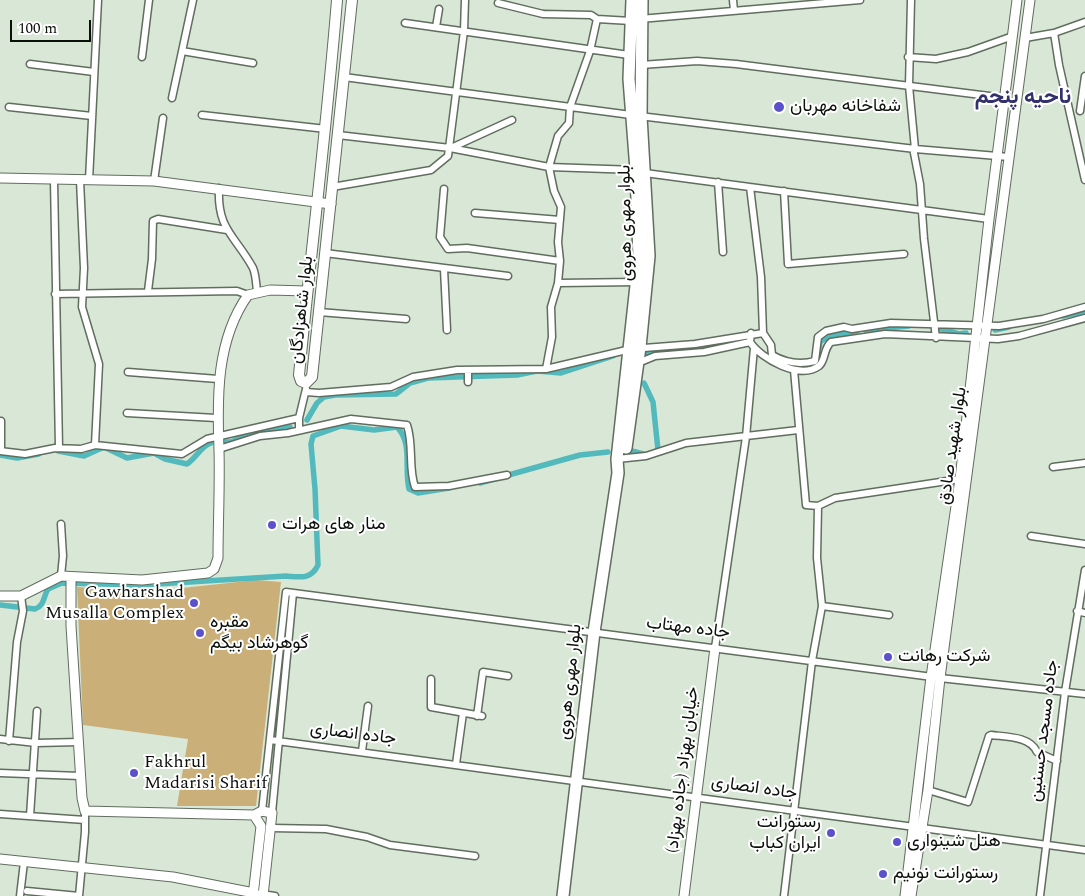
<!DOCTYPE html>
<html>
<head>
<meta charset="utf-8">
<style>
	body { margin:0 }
	#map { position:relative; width:1085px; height:896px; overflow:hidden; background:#d9e7d7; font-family:Spectral,serif }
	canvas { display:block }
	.scale { position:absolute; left:10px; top:20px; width:81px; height:22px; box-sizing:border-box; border:2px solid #0b100b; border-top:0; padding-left:6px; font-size:15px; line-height:18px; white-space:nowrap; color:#0b100b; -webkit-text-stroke:4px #fff; paint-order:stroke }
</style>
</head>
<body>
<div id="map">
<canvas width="1085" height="896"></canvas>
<div class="scale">100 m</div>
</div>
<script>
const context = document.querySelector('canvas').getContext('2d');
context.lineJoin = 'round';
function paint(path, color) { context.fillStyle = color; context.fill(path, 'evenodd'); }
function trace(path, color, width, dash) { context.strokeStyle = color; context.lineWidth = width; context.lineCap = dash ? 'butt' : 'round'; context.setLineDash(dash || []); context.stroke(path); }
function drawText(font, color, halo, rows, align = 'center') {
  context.font = font + ' Spectral,Vazirmatn,serif'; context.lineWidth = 4; context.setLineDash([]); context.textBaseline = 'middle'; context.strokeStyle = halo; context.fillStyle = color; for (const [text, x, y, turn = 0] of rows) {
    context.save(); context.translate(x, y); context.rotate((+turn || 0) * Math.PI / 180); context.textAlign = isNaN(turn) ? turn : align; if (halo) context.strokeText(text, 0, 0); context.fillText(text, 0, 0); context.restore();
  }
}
const green = new Path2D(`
	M256,580L281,582L256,806H177L188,739L83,725L77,587L145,592Z`);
const canal = new Path2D(`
	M1063,316L1085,312
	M931,326L959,334L966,333
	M866,330L909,326
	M995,330L1009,327
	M819,348L820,342L826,338L857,331
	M659,349L709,347L739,339
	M645,355L657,349
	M795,365L806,367L817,362
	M307,420L317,403L324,397L335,395L396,394L410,383L428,378L517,375L537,371L561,373L613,356
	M224,442H231L254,432L290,427
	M58,451L84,456L104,447L127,458L154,453L165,459L187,464C196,458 202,445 211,443
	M632,451L647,455L658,450L653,402L644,383
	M0,455L17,458L39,454
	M480,483L580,455L608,452
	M0,605L35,609C45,605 43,597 48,589L62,583L141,585L286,576C300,577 311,580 318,565L315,489L311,444L313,436L341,426L374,430L397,427C413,443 404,469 409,489L418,493L449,488`);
const street = new Path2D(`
	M733,0L734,11
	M911,0L909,86L915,149
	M498,3L543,14L591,15L597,19L590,51L570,107L569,123L558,136L549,167L554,191L561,207L558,242L560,261L558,283L551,307L552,337L546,369
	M597,19L631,21
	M640,19L860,0
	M405,23L629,55
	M436,27L439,9
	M1054,33L1059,65L1085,180
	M1025,38L1054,33L1085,22
	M182,51L253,63
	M142,57L149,0
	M908,57L936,59L968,52L1013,36
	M30,64L94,72
	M641,65L697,61L736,64L1005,98
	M344,77L631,115L915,149L1009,157
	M172,98L193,0
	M9,107L92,116
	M1080,111L1085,76
	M202,115L326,129
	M338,135L450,148L549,167L636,170
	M451,148L512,120
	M913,148L920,184L924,239L936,338
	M645,173L989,219
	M54,180L59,448
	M80,180L84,268L82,307L99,364L95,445
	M89,180L98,0
	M154,181L163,118
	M718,182L723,252
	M332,187L431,170L448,156L464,31L465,0
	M750,187L761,277L763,333
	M219,188C217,230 235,235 253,268C256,275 256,284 257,291
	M444,189L440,237L448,249L467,248L560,261
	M784,191L788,264L904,254
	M475,213L560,220
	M325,253L508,276
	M444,269L447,330
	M558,283L637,282
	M148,291L152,259L153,221L158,219L227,230
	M55,294L237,291L248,295
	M319,312L406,319
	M751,333L750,342C761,359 800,380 819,366C826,360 823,349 831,342L885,334L998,339L1019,336L1085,318
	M638,363L655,356L704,352L750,342
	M794,370L806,505L818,506
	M468,371V382
	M128,372L218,379
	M306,392L319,393L391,387L413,377L457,370L546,369L631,349L695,344L763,333L771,345L772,355C786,363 800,365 815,361L818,337L826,331L844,327L852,329L891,323L999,326L1043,319L1085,307
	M127,413L216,418
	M299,430V418L306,389
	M219,449L260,436L288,433L351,419L407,425C414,446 408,468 415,487L449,486L507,475
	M0,451L25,454L55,448L81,449L95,445L182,454L207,439L299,418
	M1,451V421
	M617,459L646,456L686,443L798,430
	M1053,467L1085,463
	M61,524L63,556L61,576
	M1031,536L1085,544
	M822,606L889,615
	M1077,611L1085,613
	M715,648L746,437L754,348
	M431,679V707L482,716
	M477,716L483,672L508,676
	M0,739L36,743L79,742
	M270,740L1085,850
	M9,741L17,642L23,611L21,596
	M362,751L368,706
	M456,764L463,713
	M0,773L80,776
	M928,790L968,802L989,736L991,735C1006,737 1030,736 1037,752L1057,761
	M262,811L286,592L940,678L1085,694
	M272,813L293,593
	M0,814L85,820
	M30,816L37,711
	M272,828L326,829L367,837L390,845L475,856
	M27,891L79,896
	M254,893L275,896
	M20,896L24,862
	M79,896L85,832V811
	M784,896L812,661L822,606L817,558L818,506L835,498L960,479
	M1040,896L1065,692L1085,570`);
const secondary = new Path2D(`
	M0,178L154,181L331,204
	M71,578V626L82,798L85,811L254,815
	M0,596H21L61,576L142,580L208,573L214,569L218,558C218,522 220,486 219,450C217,398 216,340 248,295L270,290L307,291
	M254,815L262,811L272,813L263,896
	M0,859L173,877L254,893
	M253,896L261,826L254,815
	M684,896L715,648
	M905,896L931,677L960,479L989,219L1017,0
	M911,896L928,790L940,678L1030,0`);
const primary = new Path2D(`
	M337,0C327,125 311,250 299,375L301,381L306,383L312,377L352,0`);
const highway = new Path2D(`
	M626,448L640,347L649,256L641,116L642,0
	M563,896L594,632L618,473L617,459L639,258L636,170L629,79L632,0`);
const markers = [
	[779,107,6,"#5b51ca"],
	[272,525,5,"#5b51ca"],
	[194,603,5,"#5b51ca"],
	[200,633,5,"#5b51ca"],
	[888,657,5,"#5b51ca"],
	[134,773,5,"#5b51ca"],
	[831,833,5,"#5b51ca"],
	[897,842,5,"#5b51ca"],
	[883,874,5,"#5b51ca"]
];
const poiNames = [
	["شفاخانه مهربان",790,107],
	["منار های هرات",282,525],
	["Gawharshad",184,593,"right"],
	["Musalla Complex",184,614,"right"],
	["مقبره",210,623],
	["گوهرشاد بیگم",210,644],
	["شرکت رهانت",898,657],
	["Fakhrul",144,763],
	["Madarisi Sharif",144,784],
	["رستورانت",821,823,"right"],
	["ایران کباب",821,844,"right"],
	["هتل شینواری",907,842],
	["رستورانت نونیم",893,874]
];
const streetNames = [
	["بلوار مهری هروی",627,223,-91],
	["بلوار شاهزادگان",303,310,-84],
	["بلوار شهید صادق",954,446,-82],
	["جاده مهتاب",688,629,7],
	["بلوار مهری هروی",571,682,-84],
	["جاده مسجد حسنین",1045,731,-83],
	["جاده انصاری",353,735,7],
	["خیابان بهزاد (جاده بهزاد)",684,770,-83],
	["جاده انصاری",754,789,8]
];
const districtNames = [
	["ناحیه پنجم",1023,99]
];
paint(green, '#cab078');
trace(canal, '#52babd', 5.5);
trace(street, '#616d5f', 9);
trace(secondary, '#616d5f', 11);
trace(primary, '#616d5f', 12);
trace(highway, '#616d5f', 14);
trace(street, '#fff', 6);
trace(secondary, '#fff', 9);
trace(primary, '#fff', 10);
trace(highway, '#fff', 11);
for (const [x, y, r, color] of markers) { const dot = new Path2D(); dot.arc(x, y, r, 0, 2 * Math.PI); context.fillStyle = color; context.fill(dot); trace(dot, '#fff', 2); }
drawText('18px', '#0b100b', '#fff', poiNames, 'left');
drawText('18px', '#0b100b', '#fff', streetNames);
drawText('bold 22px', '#33316c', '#fff', districtNames);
</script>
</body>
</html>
